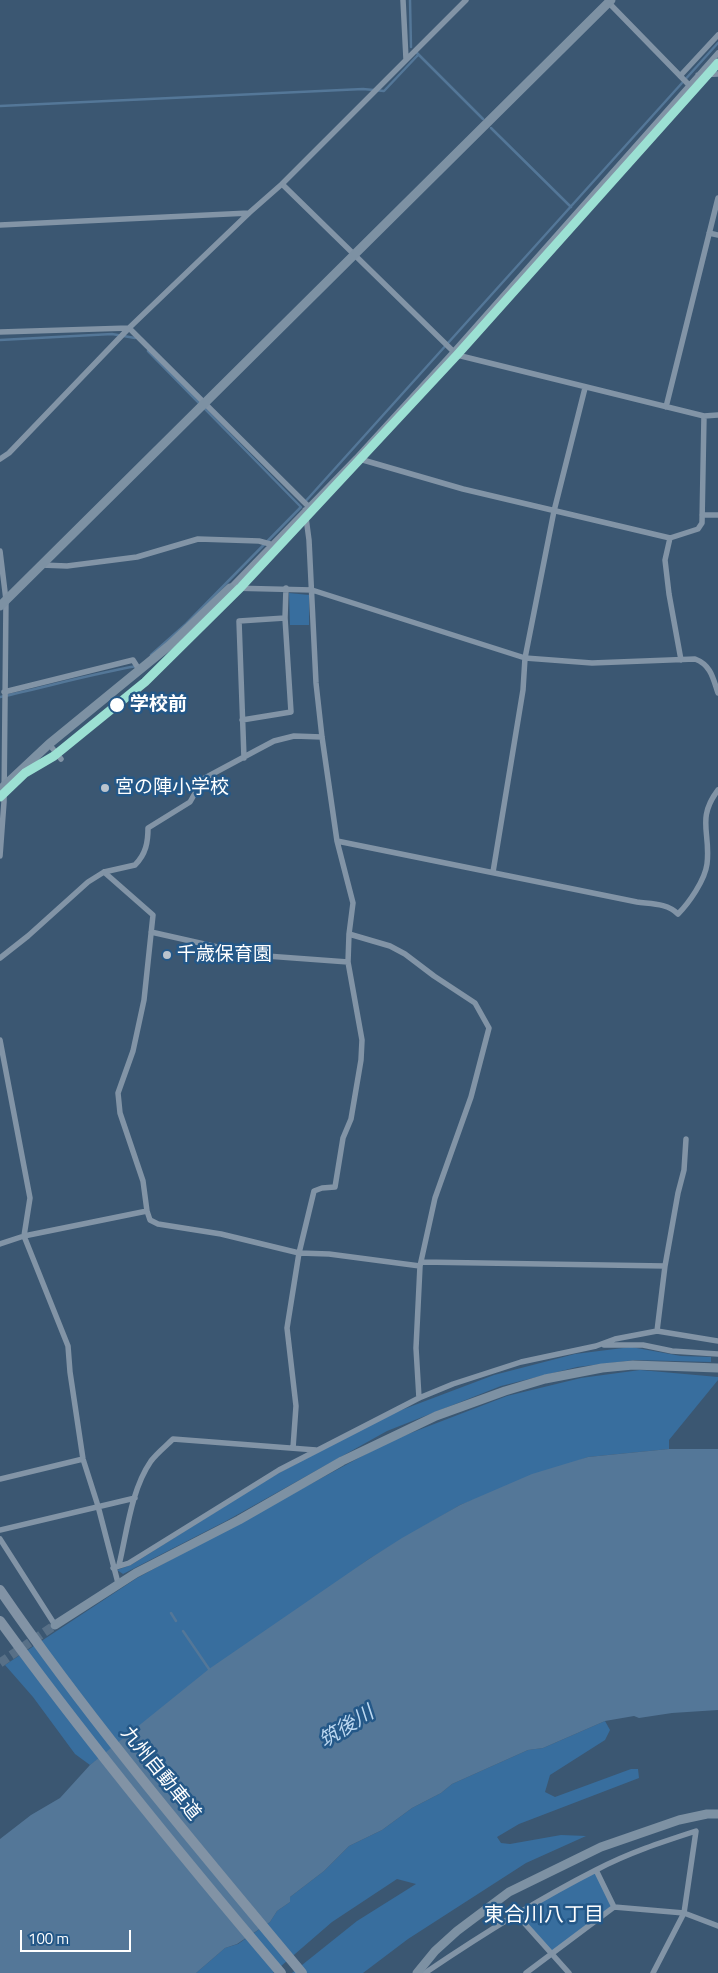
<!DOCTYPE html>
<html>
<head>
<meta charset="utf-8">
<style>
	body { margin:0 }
	#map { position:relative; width:718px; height:1973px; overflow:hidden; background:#3b5772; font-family:"Titillium Web",sans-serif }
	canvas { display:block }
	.scale { position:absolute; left:20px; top:1930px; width:111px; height:22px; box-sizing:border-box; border:2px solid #fff; border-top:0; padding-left:6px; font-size:15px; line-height:18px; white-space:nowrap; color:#fff; -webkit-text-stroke:4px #245888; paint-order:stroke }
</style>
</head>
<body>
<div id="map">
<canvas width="718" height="1973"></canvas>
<div class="scale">100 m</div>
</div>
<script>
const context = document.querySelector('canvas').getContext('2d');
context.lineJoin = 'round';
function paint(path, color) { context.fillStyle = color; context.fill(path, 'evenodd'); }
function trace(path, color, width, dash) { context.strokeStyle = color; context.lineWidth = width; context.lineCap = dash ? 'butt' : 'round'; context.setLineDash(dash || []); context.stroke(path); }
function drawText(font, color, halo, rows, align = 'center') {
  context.font = font + ' "Titillium Web","Noto Sans JP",sans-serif'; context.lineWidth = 5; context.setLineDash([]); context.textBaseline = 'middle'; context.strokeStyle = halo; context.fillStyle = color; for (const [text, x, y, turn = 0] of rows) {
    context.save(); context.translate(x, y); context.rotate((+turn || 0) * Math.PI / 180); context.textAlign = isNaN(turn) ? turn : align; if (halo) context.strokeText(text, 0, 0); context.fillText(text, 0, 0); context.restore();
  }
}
const green = new Path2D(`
	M289,593L309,595V625H290Z
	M631,1347L681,1356L711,1357V1362L635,1360L577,1367L501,1386L387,1431L226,1521L123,1574L117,1570L131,1565L268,1479L383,1417L494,1375L575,1354Z
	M640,1370L718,1377V1380L669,1440V1449L588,1457L460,1505L369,1559L90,1765L75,1754L33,1697L5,1665L137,1578L390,1441L507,1396L581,1378Z
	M605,1721L610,1730L605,1740L550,1775L545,1792L555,1797L631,1769H638L639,1778L519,1824L497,1837L501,1843L510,1844L561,1835L586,1836L526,1863L408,1939L363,1973H292L357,1921L416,1884L397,1879L332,1922L273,1973H196L225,1948L238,1944L270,1922L277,1911L290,1902V1897L324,1871L349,1846L382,1830L412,1808L441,1793L452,1784L528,1750L543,1748Z
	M596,1870L614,1907L553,1953L517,1915Z`);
const water = new Path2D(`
	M669,1449H718V1710L672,1713L639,1718L634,1716L605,1721L543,1748L528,1750L452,1784L441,1793L412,1808L382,1830L349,1846L324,1871L290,1897V1902L277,1911L270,1922L237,1944L225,1948L196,1973H0V1839L31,1815L60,1798L90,1765L209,1669L369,1559L402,1538L460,1505L532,1474L588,1457Z`);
const stream = new Path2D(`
	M410,0L411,47
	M417,53L483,119
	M0,106L363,89L384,91L418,55
	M491,128L571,207
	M0,340L112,334L135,338
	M148,351L200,404
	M304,503L718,43
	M151,655L186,624L301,507L204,408
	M0,697C46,687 91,674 137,666
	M171,1613L176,1621
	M183,1631L209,1669`);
const secondaryTunnel = new Path2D(`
	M0,1663L55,1625`);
const street = new Path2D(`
	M403,0L406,59
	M608,2L690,86
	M698,75L718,74
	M680,76L718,35
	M282,184L457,355L704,416L718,415
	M0,225L249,213
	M709,233L718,235
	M0,332L129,328L308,506
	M666,407L718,198
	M356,458L463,489L670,538L698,529L702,523L704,416
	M0,459L9,453L129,328L249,213L282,184L466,0
	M702,515H718
	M670,538L665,560L669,594L681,660
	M0,551L6,600L4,802L0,856
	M41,565L67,566L137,557L198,539L259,541L270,544
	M230,588L356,458L453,352L718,53
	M230,588L312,590L525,658L592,663L695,659C711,665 713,678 718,693
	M4,692L133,660L140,671
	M242,720L291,712L285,618L286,588
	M49,744L61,759
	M244,758L239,621L285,618
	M337,841L637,902C651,904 667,903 678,914C689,903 705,880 707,864C711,833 696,819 718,790
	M104,872L153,915L144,1000L133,1051L118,1093L120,1113L143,1181L147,1211L150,1220L158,1224L221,1234L299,1253L329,1254L420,1266
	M493,872L523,690L525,658L554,511L585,388
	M151,932L253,955L348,962
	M349,934L390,946L405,954L434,976L475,1003L489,1028L471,1097L435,1198L420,1266L416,1348L419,1398
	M0,958L28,936L88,882L104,872L135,865C146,854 148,842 148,828L190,802L203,779L257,750L274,741L294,736L322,737
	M0,1040L30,1198L24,1236L0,1244
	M421,1262L665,1266
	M657,1331L665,1266L678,1193L684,1170L686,1139
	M604,1345H643L672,1351L718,1354
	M293,1448L296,1406L287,1328L299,1253L314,1191L322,1188L335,1187L343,1138L351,1119L361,1060L362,1040L348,962L349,934L353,903L337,841L322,737L316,683L309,540L305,510
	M0,1479L83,1459
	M0,1530L135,1498
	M0,1539L55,1625
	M119,1565C127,1532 131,1490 151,1461C157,1453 166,1446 173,1439L316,1450
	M113,1568L129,1563L279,1470L419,1398L453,1384L521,1362L596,1346L615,1339L657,1331L718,1341
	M118,1583L98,1506L83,1459L70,1372L68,1346L24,1236L147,1211
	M596,1870L614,1907
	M517,1915L569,1973
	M425,1973C478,1937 539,1899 596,1870C628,1853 662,1842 696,1831L684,1913L653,1973
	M526,1973L614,1907L684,1913L718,1926`);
const secondary = new Path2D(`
	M0,606L611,0
	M0,790L49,744L170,645L230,588
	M55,1625L136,1573L239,1520L342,1461L436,1416L505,1391L545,1379L602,1368L633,1365L718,1368
	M417,1973L435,1951L457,1931L509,1892L601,1847L679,1820L707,1814H718`);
const highway = new Path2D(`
	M0,1590C92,1724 198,1848 302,1973
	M0,1621C88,1742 184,1859 281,1973`);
const rail1 = new Path2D(`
	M0,797L25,773L54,756L145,682L240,588L457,355L718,63`);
const markers = [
	[117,705,8,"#fff"],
	[105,788,5,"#bac4ce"],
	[167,955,5,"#bac4ce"]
];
const stopNames = [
	["学校前",130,705]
];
const poiNames = [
	["宮の陣小学校",115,788],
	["千歳保育園",177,955]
];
const streetNames = [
	["九州自動車道",160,1774,51]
];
const waterNames = [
	["筑後川",347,1728,-32]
];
const neighbourhoodNames = [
	["東合川八丁目",544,1916]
];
paint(green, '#386e9e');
paint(water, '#547798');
trace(stream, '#547798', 2.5);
trace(secondaryTunnel, '#587087', 9, [9, 4.5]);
trace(street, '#8294a6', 5.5);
trace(secondary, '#7d91a3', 9);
trace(highway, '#8293a5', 10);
trace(rail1, '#9ce0d3', 9);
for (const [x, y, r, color] of markers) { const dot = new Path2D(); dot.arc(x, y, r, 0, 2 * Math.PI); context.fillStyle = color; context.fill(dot); trace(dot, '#245888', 2); }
drawText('bold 19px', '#fff', '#245888', stopNames, 'left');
drawText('19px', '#fff', '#245888', poiNames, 'left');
drawText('19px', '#fff', '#245888', streetNames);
drawText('italic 20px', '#bcd8f1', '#245888', waterNames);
drawText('20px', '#fff', '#245888', neighbourhoodNames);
</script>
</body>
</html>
